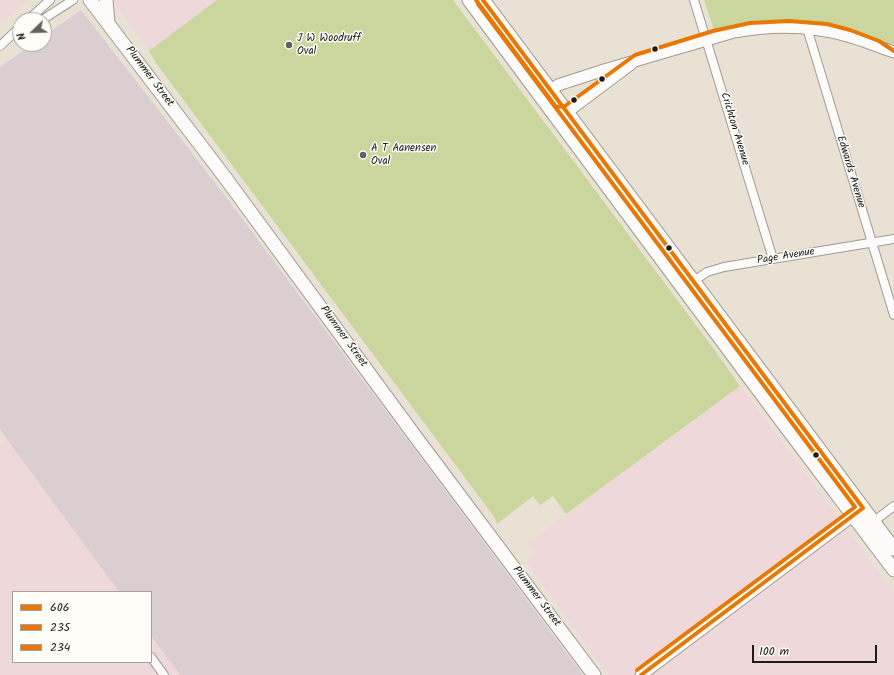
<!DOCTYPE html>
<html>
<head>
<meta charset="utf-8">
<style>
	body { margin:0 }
	#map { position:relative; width:894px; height:675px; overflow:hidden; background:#e9e2d4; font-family:Kalam,sans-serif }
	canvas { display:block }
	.legend { position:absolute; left:12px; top:591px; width:140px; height:72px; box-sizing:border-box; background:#fdfcf7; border:1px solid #a3a29f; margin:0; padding:5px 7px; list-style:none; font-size:12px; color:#1c1c1c }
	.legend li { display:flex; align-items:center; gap:8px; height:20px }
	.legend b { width:20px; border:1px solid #a3a29f }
	.north { position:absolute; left:12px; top:12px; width:40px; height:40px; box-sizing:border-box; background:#fdfcf7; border:1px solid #a3a29f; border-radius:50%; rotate:247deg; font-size:11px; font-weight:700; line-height:16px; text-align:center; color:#1c1c1c }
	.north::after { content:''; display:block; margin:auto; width:14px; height:18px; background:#64615c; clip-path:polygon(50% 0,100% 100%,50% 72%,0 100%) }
	.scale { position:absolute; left:752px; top:645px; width:125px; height:18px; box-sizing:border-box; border:2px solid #1c1c1c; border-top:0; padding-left:5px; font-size:12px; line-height:14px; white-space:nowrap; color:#1c1c1c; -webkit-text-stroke:3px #fdfcf7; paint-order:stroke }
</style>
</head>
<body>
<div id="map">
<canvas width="894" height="675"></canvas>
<ul class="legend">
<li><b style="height:5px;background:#e87803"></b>606</li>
<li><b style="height:5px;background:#e87803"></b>235</li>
<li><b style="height:5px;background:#e87803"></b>234</li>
</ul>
<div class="north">N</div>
<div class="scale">100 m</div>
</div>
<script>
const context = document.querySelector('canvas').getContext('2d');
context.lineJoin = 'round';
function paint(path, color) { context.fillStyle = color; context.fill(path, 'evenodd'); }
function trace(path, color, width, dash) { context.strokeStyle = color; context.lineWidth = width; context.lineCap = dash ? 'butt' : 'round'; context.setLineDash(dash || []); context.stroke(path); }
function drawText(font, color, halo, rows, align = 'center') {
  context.font = font + ' Kalam,sans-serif'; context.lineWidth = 3; context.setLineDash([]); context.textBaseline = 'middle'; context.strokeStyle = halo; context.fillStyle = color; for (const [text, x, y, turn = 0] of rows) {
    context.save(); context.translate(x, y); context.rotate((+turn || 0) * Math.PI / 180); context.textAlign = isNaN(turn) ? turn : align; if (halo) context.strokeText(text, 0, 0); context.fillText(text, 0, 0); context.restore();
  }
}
const built = new Path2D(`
	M0,0H31L0,22Z
	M113,0H217L149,51L114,4Z
	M740,386L894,592V675H608L526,562L536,554L528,543Z
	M7,440L119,592H13V662H151V636L180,675H0V442Z`);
const industrial = new Path2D(`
	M81,10L223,193L583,675H180L151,636V592H119L0,430V67L33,44H44V36Z`);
const green = new Path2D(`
	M217,0H453L713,348L740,386L566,514L553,496L540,505L533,496L497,524L495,518L156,63L149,51Z
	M704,0H894V46C834,18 778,13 714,30Z`);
const minor = new Path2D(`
	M694,0L773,259
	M28,20L50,0
	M42,20L73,0
	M807,28L894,315
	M0,46L20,27
	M691,283L707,272L724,267L894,239
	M873,522L894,506
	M151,657L164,675`);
const tertiary = new Path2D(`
	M551,90L558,85L604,70L734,32C772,25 810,25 847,36C863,40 878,47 894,52
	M567,112L631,64
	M641,675L859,511`);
const primary = new Path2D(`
	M90,0L224,176L415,436L594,675
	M106,0L108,22
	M469,0L783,423L894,570
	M483,0L894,549`);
const bus1 = new Path2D(`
	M483,0L863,508L641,675`);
const bus2 = new Path2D(`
	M478,4L855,507L637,670`);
const bus3 = new Path2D(`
	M476,0L556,107L565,106L635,55L713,31L750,23L789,21L827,24L850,30L879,41L894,51`);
const markers = [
	[289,45,4,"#64615c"],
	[655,49,3.5,"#1c1c1c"],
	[602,79,3.5,"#1c1c1c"],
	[574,100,3.5,"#1c1c1c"],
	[363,155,4,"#64615c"],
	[669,248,3.5,"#1c1c1c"],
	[816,455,3.5,"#1c1c1c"]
];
const poiNames = [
	["J W Woodruff",297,39],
	["Oval",297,52],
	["A T Aanensen",371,149],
	["Oval",371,162]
];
const streetNames = [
	["Plummer Street",149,77,53],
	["Crichton Avenue",734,129,73],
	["Edwards Avenue",850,172,73],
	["Page Avenue",786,257,-9],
	["Plummer Street",343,337,54],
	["Plummer Street",536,597,53]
];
paint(built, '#efd8da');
paint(industrial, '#dbced1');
paint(green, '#cad69e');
trace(minor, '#9f9b93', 10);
trace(tertiary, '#9f9b93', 13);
trace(primary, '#9f9b93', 15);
trace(minor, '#fcfbf9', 8);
trace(tertiary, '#fcfbf9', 11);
trace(primary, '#fcfbf9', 13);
trace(bus1, '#e87803', 4);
trace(bus2, '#e87803', 4);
trace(bus3, '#e87803', 4);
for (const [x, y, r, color] of markers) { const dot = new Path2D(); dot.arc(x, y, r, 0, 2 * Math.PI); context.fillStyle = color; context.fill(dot); trace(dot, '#fdfcf7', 1.5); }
drawText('11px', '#1c1c1c', '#fdfcf7', poiNames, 'left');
drawText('11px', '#1c1c1c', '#fdfcf7', streetNames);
</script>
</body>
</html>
